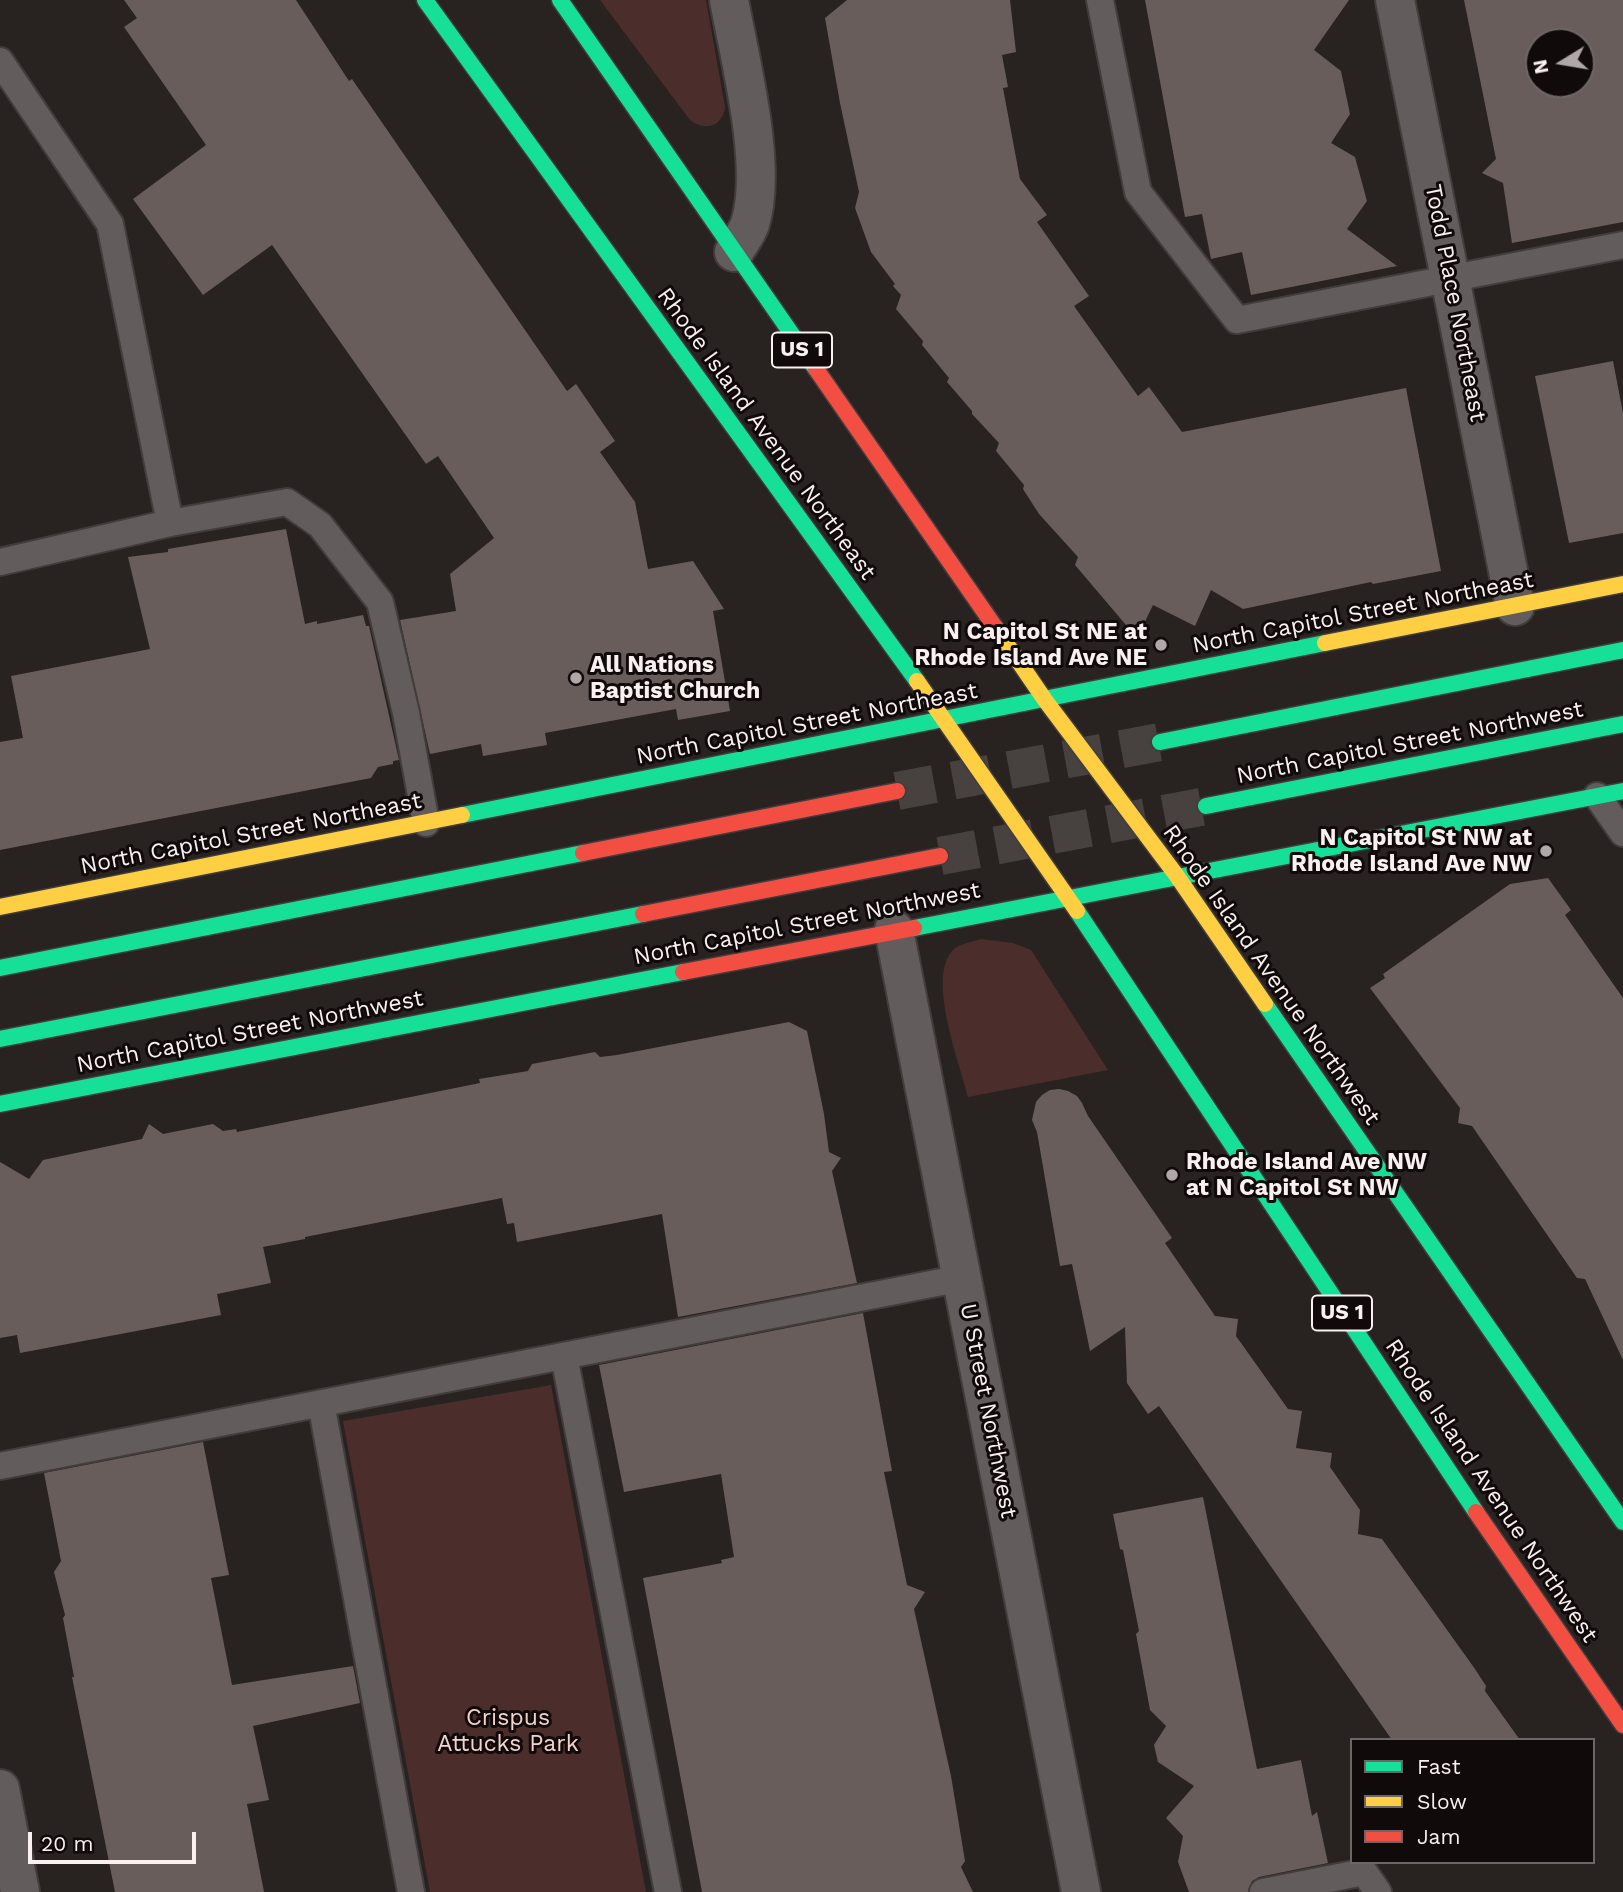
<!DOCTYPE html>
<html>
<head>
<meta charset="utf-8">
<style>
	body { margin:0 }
	#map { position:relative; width:1623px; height:1892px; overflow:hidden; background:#282221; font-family:"Work Sans",sans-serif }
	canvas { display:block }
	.legend { position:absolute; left:1350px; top:1738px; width:245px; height:126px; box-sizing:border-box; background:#100a0a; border:2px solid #6d6666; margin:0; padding:9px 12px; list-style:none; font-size:21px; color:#f9f0ef }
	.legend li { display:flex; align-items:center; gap:14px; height:35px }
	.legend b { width:35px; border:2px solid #6d6666 }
	.north { position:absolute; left:1525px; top:28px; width:70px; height:70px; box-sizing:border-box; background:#100a0a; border:2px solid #6d6666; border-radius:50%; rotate:259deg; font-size:19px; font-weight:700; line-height:28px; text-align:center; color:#f9f0ef }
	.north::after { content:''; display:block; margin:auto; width:24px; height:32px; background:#b0a8a7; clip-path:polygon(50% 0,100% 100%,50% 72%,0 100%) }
	.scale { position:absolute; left:28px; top:1832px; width:168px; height:32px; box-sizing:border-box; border:4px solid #f9f0ef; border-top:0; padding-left:9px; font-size:21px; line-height:24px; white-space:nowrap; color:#f9f0ef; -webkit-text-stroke:5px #100a0a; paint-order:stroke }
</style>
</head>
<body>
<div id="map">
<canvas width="1623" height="1892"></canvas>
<ul class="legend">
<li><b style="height:9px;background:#16e098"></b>Fast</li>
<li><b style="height:9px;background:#ffcf43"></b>Slow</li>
<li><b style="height:9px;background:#f24e42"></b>Jam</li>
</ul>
<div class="north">N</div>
<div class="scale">20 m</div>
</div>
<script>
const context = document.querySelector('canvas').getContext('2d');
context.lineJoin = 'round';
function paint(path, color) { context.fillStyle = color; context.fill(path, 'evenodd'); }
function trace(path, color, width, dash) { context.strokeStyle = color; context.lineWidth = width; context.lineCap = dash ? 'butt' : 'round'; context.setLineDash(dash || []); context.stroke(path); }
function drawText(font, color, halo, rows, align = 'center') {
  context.font = font + ' "Work Sans",sans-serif'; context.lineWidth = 6; context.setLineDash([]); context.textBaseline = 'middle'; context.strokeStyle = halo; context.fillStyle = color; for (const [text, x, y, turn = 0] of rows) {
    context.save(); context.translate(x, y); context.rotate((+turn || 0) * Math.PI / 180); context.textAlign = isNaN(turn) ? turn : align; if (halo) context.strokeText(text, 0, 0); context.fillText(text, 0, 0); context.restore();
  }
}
const green = new Path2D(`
	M600,0H706L725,107C723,126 705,132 690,120Z
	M981,939L1013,943L1031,950L1108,1070L968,1097C960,1064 927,979 952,951C958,944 972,942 981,939Z
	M551,1385L646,1892H430L343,1421Z`);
const building = new Path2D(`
	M124,0H296L349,81L352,79L567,391L576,384L615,441L600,452L635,502L648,569L693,561L724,609L713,611L730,711L678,720L676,709L545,733L547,745L483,756L481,744L430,754L400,620L456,611L450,574L494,538L438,456L426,464L272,245L203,295L133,199L206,145L124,27L137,18Z
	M847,0H1010L1016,52L1002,55L1008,87L1003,88L1020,179L1047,215L1037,222L1089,296L1074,306L1138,396L1149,387L1182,432L1406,388L1441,571L1373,584L1371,582L1243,609L1211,590L1195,626L1153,605L1137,638L1075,565L1078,557L1039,514L1023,489L1024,485L996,451L999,443L972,414V411L947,382L949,378L922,345L923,341L896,309L901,295L893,286L895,284L871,252L855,208L859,192L840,103L825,18Z
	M1145,0H1349L1314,50L1341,71L1350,114L1331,143L1355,157L1367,201L1347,229L1397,266L1251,295L1242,252L1211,259L1202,214L1185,217Z
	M1464,0H1623V222L1512,243L1503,183L1482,173L1496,159ZM1539,42H1581V84H1539Z
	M1613,361L1623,413V533L1569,543L1535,376Z
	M286,529L305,624L317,621V624L363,615L366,626H369L399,760L393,761V764L378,767L371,778L0,850V742L23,738L11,676L150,649L128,557L168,552V549Z
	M1548,878L1571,910L1565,915L1623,998V1360L1585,1279L1577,1278L1472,1126L1458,1123L1460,1108L1370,988L1385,978L1383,974L1510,884Z
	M789,1022L807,1031L824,1114L829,1152L841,1158L832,1171L857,1283L678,1317L662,1214L517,1242L514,1223L507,1224L502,1198L305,1237V1239L263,1247L271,1283L217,1294L221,1315L20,1353L17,1335L0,1338V1162L29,1179L43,1160L142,1139L149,1124L163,1134L213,1124L223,1131L236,1129L237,1132L480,1083L479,1079L528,1071L532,1064L595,1052L600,1057L617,1055Z
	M1059,1089L1068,1091L1077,1096L1082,1103L1088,1116L1172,1238L1165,1243L1215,1316L1238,1319L1236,1336L1288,1409L1302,1411L1296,1448L1332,1453L1330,1467L1360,1510L1358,1534L1382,1539L1475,1669L1486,1686L1485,1691L1520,1740H1392L1159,1406L1148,1414L1127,1383L1125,1327L1090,1351L1072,1264L1060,1266L1037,1132L1032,1120L1036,1102L1042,1095L1050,1090Z
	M863,1313L892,1471L884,1472L907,1585L925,1592L914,1609L951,1776L965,1861L961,1867L973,1892H702L643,1578L722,1563L721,1560L734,1557L721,1474L624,1492L599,1365Z
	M203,1442L229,1575L211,1578L232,1685L353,1666L360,1703L253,1726L269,1800L247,1804L264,1892H115L72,1677H74L63,1618L65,1615L54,1572L61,1561L44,1473Z
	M1203,1497L1257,1769L1301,1760L1312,1816L1317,1812L1328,1863L1259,1877L1252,1881L1248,1892H1189L1178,1862L1183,1836L1166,1818L1194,1786L1158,1762L1154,1745L1166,1726L1150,1710L1136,1634L1139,1631L1123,1550L1120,1549L1113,1514Z`);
const primaryTunnel = new Path2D(`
	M897,791L1160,742
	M940,856L1206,806`);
const lane = new Path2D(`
	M1100,0L1138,192L1237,320L1623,245
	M0,61L110,224L170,523L0,562
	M170,523L287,502L320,525L380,602L406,713L426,823
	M1597,796L1623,833
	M564,1356L668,1892
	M321,1403L411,1892
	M0,1466L962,1278
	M1263,1892L1364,1872L1378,1892`);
const street = new Path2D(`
	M729,0C740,61 768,166 750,224C747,233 739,243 734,252
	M1395,0L1515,606
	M894,930L1081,1892
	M0,1789L20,1892`);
const fast = new Path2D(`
	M425,0L917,681
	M560,0L816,369
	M1160,742L1623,650
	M1206,806L1623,724
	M462,815L1325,643
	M1077,911L1476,1512
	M914,928L1623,791
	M0,968L583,853
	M1265,1004L1623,1522
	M0,1039L643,914
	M0,1104L683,972`);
const slow = new Path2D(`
	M995,627L1045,700L1177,876L1265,1004
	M1325,643L1623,584
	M917,681L1077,911
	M0,907L462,815`);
const jam = new Path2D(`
	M816,369L995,627
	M583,853L897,791
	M643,914L940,856
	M683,972L914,928
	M1476,1512L1623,1725`);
const markers = [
	[1161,645,7,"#b0a8a7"],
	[576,678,7,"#b0a8a7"],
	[1546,851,7,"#b0a8a7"],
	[1172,1175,7,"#b0a8a7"]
];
const shields = [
	[802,350,60],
	[1342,1313,60]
];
const shieldNames = [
	["US 1",802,350],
	["US 1",1342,1313]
];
const streetNames = [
	["Todd Place Northeast",1455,303,79],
	["Rhode Island Avenue Northeast",766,434,54],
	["North Capitol Street Northeast",1363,613,-11],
	["North Capitol Street Northeast",807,724,-11],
	["North Capitol Street Northwest",1410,743,-11],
	["North Capitol Street Northeast",251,834,-11],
	["North Capitol Street Northwest",807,924,-11],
	["Rhode Island Avenue Northwest",1271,975,55],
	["North Capitol Street Northwest",250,1032,-11],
	["U Street Northwest",988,1411,79],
	["Rhode Island Avenue Northwest",1491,1491,56]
];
const poiNames = [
	["N Capitol St NE at",1147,632],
	["Rhode Island Ave NE",1147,658],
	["All Nations",590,665,"left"],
	["Baptist Church",590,691,"left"],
	["N Capitol St NW at",1532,838],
	["Rhode Island Ave NW",1532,864],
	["Rhode Island Ave NW",1186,1162,"left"],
	["at N Capitol St NW",1186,1188,"left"]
];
const parkNames = [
	["Crispus",508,1718],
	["Attucks Park",508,1744]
];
paint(green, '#4b2e2b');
paint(building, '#695d5b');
trace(primaryTunnel, '#474140', 38, [38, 19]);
trace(lane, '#423d3c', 30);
trace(street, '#423d3c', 42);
trace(fast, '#423d3c', 19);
trace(slow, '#423d3c', 19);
trace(jam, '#423d3c', 19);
trace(lane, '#625d5c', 26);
trace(street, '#625d5c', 38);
trace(fast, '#16e098', 16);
trace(slow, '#ffcf43', 16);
trace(jam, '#f24e42', 16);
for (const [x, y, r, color] of markers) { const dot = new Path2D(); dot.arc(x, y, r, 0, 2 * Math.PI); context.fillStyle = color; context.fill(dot); trace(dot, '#100a0a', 2.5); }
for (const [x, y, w] of shields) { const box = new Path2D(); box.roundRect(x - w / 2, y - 17.5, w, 35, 5); context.fillStyle = '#100a0a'; context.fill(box); trace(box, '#f9f0ef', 2); }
drawText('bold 21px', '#f9f0ef', null, shieldNames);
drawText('23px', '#f9f0ef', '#100a0a', streetNames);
drawText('bold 23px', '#f9f0ef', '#100a0a', poiNames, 'right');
drawText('23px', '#f4d2ce', '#100a0a', parkNames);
</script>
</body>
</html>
